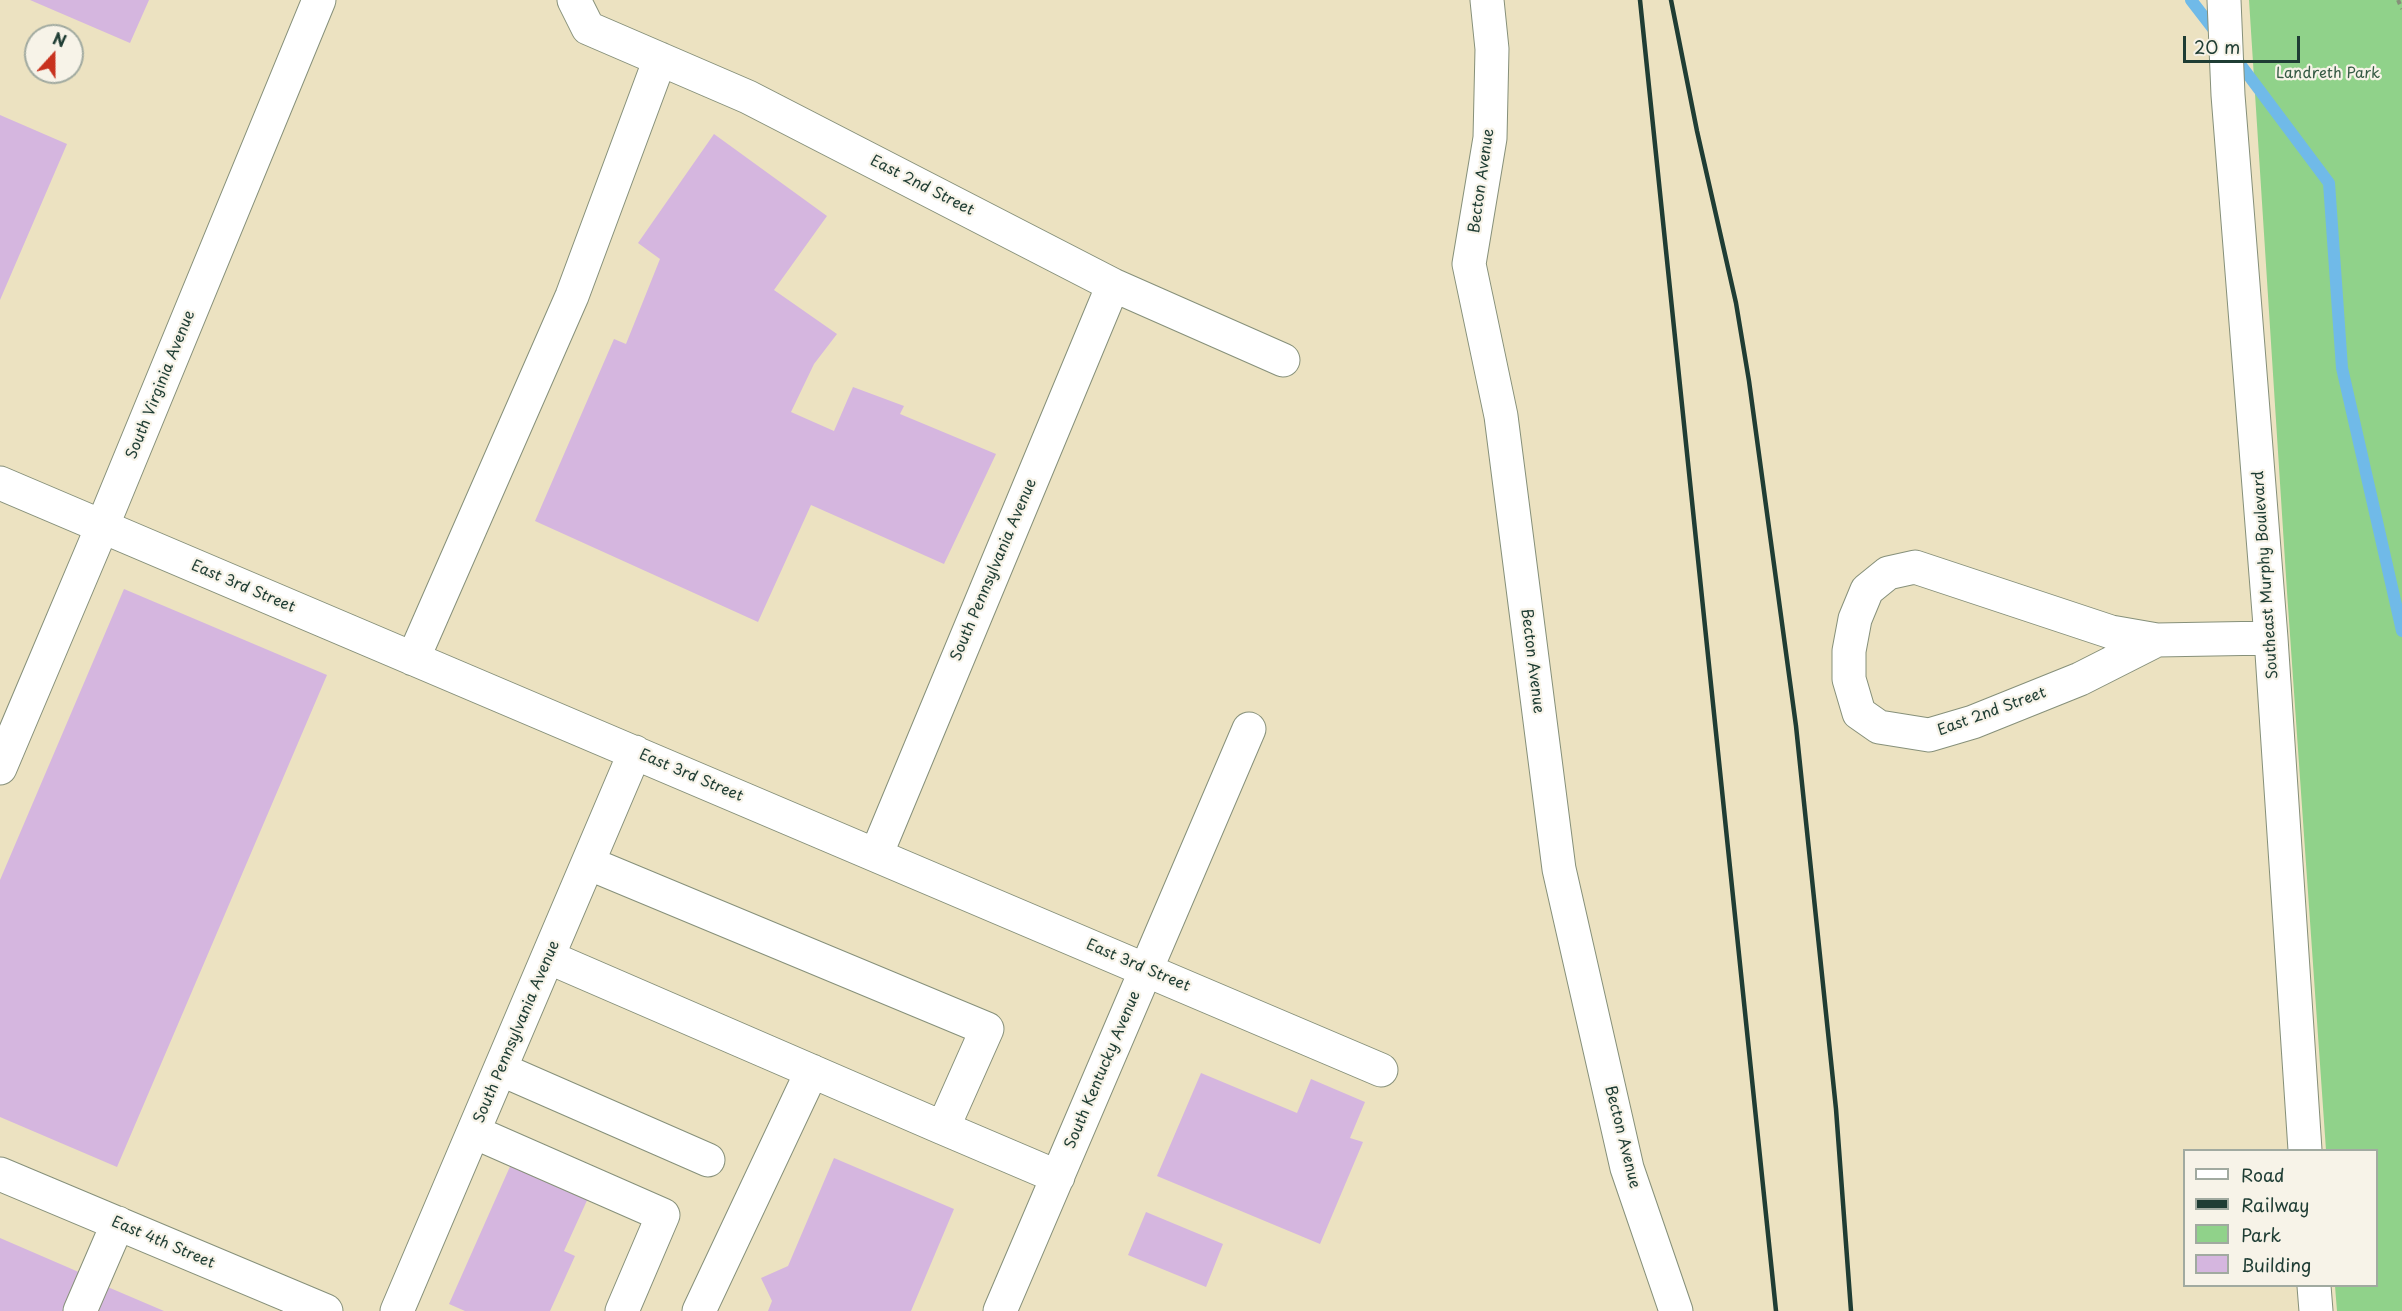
<!DOCTYPE html>
<html>
<head>
<meta charset="utf-8">
<style>
	body { margin:0 }
	#map { position:relative; width:2402px; height:1311px; overflow:hidden; background:#ece2c1; font-family:"Playpen Sans",sans-serif }
	canvas { display:block }
	.legend { position:absolute; left:2183px; top:1149px; width:195px; height:138px; box-sizing:border-box; background:#f7f3e8; border:2px solid #a1aaa0; margin:0; padding:8px 10px; list-style:none; font-size:18px; color:#1f3d34 }
	.legend li { display:flex; align-items:center; gap:12px; height:30px }
	.legend b { width:30px; border:2px solid #a1aaa0 }
	.north { position:absolute; left:24px; top:24px; width:60px; height:60px; box-sizing:border-box; background:#f7f3e8; border:2px solid #a1aaa0; border-radius:50%; rotate:21deg; font-size:16px; font-weight:700; line-height:24px; text-align:center; color:#1f3d34 }
	.north::after { content:''; display:block; margin:auto; width:21px; height:27px; background:#c8321e; clip-path:polygon(50% 0,100% 100%,50% 72%,0 100%) }
	.scale { position:absolute; left:2183px; top:36px; width:117px; height:27px; box-sizing:border-box; border:3px solid #1f3d34; border-top:0; padding-left:8px; font-size:18px; line-height:21px; white-space:nowrap; color:#1f3d34; -webkit-text-stroke:4px #f7f3e8; paint-order:stroke }
</style>
</head>
<body>
<div id="map">
<canvas width="2402" height="1311"></canvas>
<ul class="legend">
<li><b style="height:8px;background:#fff"></b>Road</li>
<li><b style="height:8px;background:#1f3d34"></b>Railway</li>
<li><b style="height:16px;background:#90d28a"></b>Park</li>
<li><b style="height:16px;background:#d5b6df"></b>Building</li>
</ul>
<div class="north">N</div>
<div class="scale">20 m</div>
</div>
<script>
const context = document.querySelector('canvas').getContext('2d');
context.lineJoin = 'round';
function paint(path, color) { context.fillStyle = color; context.fill(path, 'evenodd'); }
function trace(path, color, width, dash) { context.strokeStyle = color; context.lineWidth = width; context.lineCap = dash ? 'butt' : 'round'; context.setLineDash(dash || []); context.stroke(path); }
function drawText(font, color, halo, rows, align = 'center') {
  context.font = font + ' "Playpen Sans",sans-serif'; context.lineWidth = 4.5; context.setLineDash([]); context.textBaseline = 'middle'; context.strokeStyle = halo; context.fillStyle = color; for (const [text, x, y, turn = 0] of rows) {
    context.save(); context.translate(x, y); context.rotate((+turn || 0) * Math.PI / 180); context.textAlign = isNaN(turn) ? turn : align; if (halo) context.strokeText(text, 0, 0); context.fillText(text, 0, 0); context.restore();
  }
}
const green = new Path2D(`
	M2249,0H2402V1311H2337L2335,1286H2376V1150H2326L2287,592Z`);
const stream = new Path2D(`
	M2191,0L2218,35
	M2234,56L2329,183L2342,368L2402,631`);
const building = new Path2D(`
	M30,0H149L130,43Z
	M0,115L67,144L0,300Z
	M714,134L827,216L774,290L837,334L814,364L791,412L834,431L853,387L904,406L900,414L996,454L944,564L811,505L758,622L535,521L614,339L626,344L660,259L638,243Z
	M124,589L327,675L117,1167L0,1117V880Z
	M1201,1073L1297,1113L1311,1079L1365,1102L1350,1138L1363,1142L1320,1244L1157,1176Z
	M834,1158L954,1209L911,1311H768L772,1301L761,1278L788,1266Z
	M512,1162L589,1196L564,1251L575,1256L550,1311H465L449,1304Z
	M1146,1212L1223,1244L1206,1287L1128,1255Z
	M0,1238L81,1273L65,1311H0Z
	M103,1285L164,1311H92Z`);
const path = new Path2D(`
	M2398,0L2402,9`);
const minor = new Path2D(`
	M574,0L588,28L748,97L1113,285L1283,360
	M1487,0L1492,49L1490,138L1469,264L1501,416L1559,869L1627,1168L1676,1311
	M2224,0L2228,95L2271,638L2305,1150
	M0,483L1381,1070
	M2157,640L2080,679L1973,722L1929,735L1879,727L1859,713L1849,679V651L1855,619L1867,590L1888,573L1915,567L2111,632L2157,640L2271,638
	M413,659L572,296L660,59
	M0,768L102,527L319,0
	M876,855L1113,285
	M588,863L987,1029L943,1128L1058,1177
	M548,957L943,1128
	M500,1069L708,1160
	M474,1132L663,1215L622,1311
	M0,1174L326,1311
	M2314,1286L2316,1311
	M80,1311L118,1223
	M397,1311L635,752
	M699,1311L812,1071
	M1000,1311L1249,729`);
const rail = new Path2D(`
	M1640,0L1776,1311
	M1671,0L1697,131L1736,303L1749,381L1796,726L1836,1109L1851,1311`);
const parkNames = [
	["Landreth Park",2328,74]
];
const streetNames = [
	["Becton Avenue",1482,181,-82],
	["East 2nd Street",922,186,27],
	["South Virginia Avenue",161,385,-68],
	["South Pennsylvania Avenue",994,570,-67],
	["Southeast Murphy Boulevard",2266,575,-94],
	["East 3rd Street",243,587,23],
	["Becton Avenue",1532,661,83],
	["East 2nd Street",1992,712,-20],
	["East 3rd Street",691,776,23],
	["East 3rd Street",1138,966,23],
	["South Pennsylvania Avenue",517,1032,-67],
	["South Kentucky Avenue",1103,1070,-67],
	["Becton Avenue",1622,1137,76],
	["East 4th Street",163,1243,23]
];
paint(green, '#90d28a');
trace(stream, '#70bae8', 12);
paint(building, '#d5b6df');
trace(minor, '#86907a', 35);
trace(path, '#86907a', 4, [4.5, 4.5]);
trace(minor, '#fff', 33);
trace(rail, '#1f3d34', 4.5);
drawText('15px', '#365b45', '#f7f3e8', parkNames);
drawText('15px', '#1f3d34', '#f7f3e8', streetNames);
</script>
</body>
</html>
